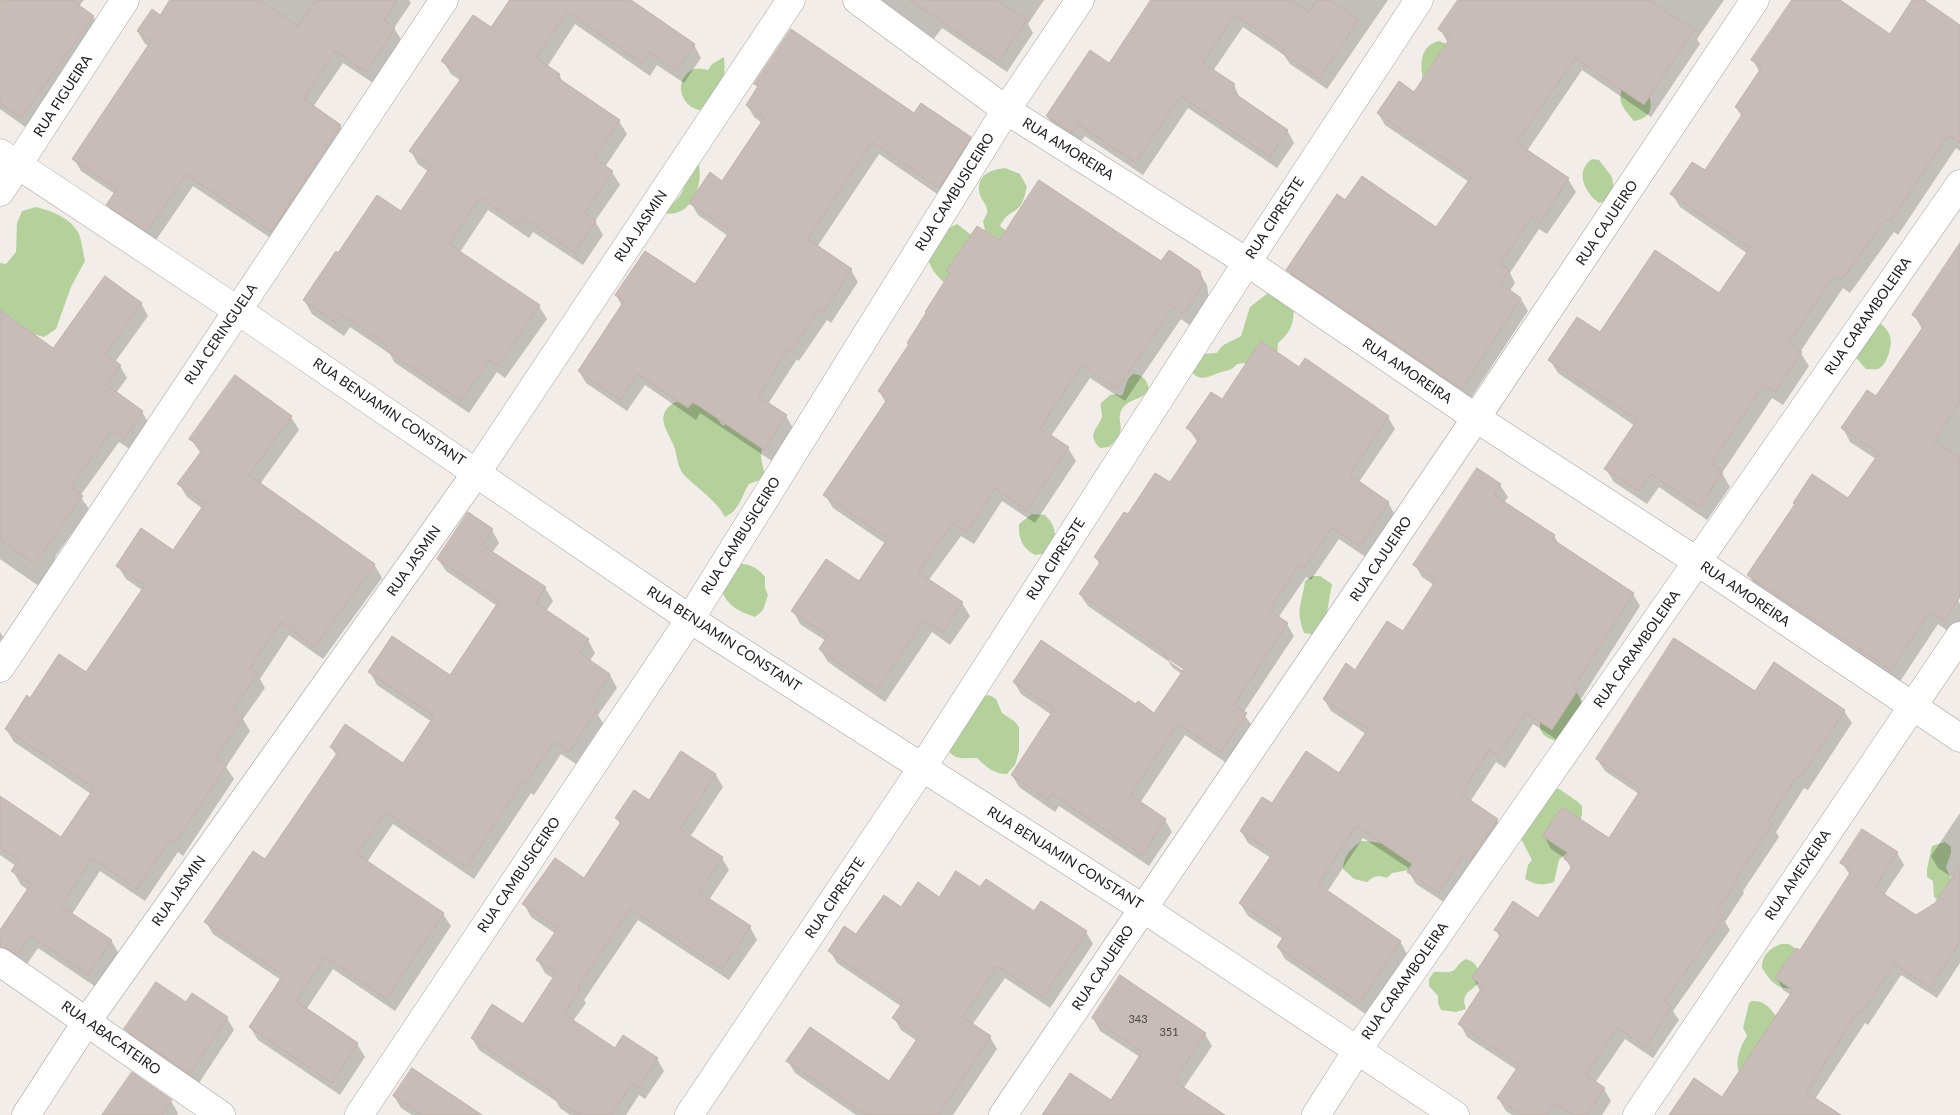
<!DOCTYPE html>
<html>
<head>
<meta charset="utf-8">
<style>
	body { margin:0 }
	canvas { display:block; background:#f2ede8 }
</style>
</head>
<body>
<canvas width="1960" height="1115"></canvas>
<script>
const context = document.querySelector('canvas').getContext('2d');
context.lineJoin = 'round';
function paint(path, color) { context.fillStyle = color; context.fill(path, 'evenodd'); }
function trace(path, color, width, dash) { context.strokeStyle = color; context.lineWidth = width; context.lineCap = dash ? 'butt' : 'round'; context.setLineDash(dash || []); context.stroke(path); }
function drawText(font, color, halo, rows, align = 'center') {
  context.font = font + ' Lato,sans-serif'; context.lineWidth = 5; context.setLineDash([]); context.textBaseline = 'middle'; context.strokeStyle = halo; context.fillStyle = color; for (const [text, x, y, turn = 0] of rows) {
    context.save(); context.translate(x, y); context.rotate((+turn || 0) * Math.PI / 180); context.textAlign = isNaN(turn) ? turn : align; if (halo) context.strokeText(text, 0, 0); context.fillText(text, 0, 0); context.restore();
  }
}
const forest = new Path2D(`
	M1439,41L1452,46L1420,89C1421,84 1423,78 1422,73C1420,59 1423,45 1439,41Z
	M724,57C726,86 723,87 707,110C684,114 670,82 692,70C696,68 703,69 708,70L712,64Z
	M1647,87C1652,105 1655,117 1634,121C1625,110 1617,103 1622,89Z
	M1592,159L1599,160L1612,177L1614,191L1606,201L1599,203C1585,193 1574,171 1592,159Z
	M698,162C705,184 691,219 664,213C671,203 680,200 684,187L678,183Z
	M1005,168L1020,174L1027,187C1025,193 1024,201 1020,206C1012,215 1008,211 1000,226L1005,230L1012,232L947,285C931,271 920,257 938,239C944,233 949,227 957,224L974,237L986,235L983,221C985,217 988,214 987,210C987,205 982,201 980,195C975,176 989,170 1005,168Z
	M36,207C52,211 71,218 79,234C82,242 83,253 85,261L71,287L56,329L44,337L30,333L0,317V263L6,264L16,252L17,223L22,211Z
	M1268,293H1275L1294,303C1294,323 1292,331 1278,343L1277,358L1257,371L1244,363L1237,364C1231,372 1224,370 1216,374C1205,378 1199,381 1191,371L1202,354L1217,353C1223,342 1232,342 1241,336L1250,307Z
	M1877,320C1882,325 1888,329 1890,336C1893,344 1887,366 1878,369C1875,370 1869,369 1866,369L1852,353Z
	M1133,374C1139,375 1142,375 1146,381C1157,399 1128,397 1122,409C1114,424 1131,427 1109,447L1100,448C1084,433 1102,426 1102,415C1102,411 1100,408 1101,403L1110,395L1117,394L1120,396L1123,394L1128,379Z
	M675,402H689L710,410L723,426L736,417L762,444L761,458L764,472L762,479L749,484C741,497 740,510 725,517C716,500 697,488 684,475C678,468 677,457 675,449C669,431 652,416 675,402Z
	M1032,514L1045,515C1058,528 1057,538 1048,553L1035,555C1022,548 1018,538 1019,524Z
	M740,564C749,563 760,569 765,577V588L768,595L763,610L755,617C741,612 726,606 722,590Z
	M1312,576H1320L1332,584L1327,612L1329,620L1318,635L1304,633C1295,608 1302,605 1305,581Z
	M1575,690L1579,696L1582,704L1556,741C1545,737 1537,733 1541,719Z
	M989,695L996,699L1002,713L1014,721L1019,727V751L1015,765L1007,774C994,774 986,767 977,758C964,758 951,761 947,746L982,697Z
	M1544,785L1559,789L1577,801L1582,806V814L1576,837L1570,850L1559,860L1554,882C1543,886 1535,885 1525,879L1528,865L1532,860L1519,835Z
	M1361,841C1379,841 1393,846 1409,854L1414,869L1392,873L1387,878C1378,874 1374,876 1367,882L1354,879L1343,869C1343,856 1352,848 1361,841Z
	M1945,842L1951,847V853L1946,867L1951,879L1940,901L1934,897L1933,881L1927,877V869L1932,846Z
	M1781,944H1789L1805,955L1799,987C1779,991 1773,985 1762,968C1761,956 1770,948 1781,944Z
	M1466,959C1477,962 1479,970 1480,981C1471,993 1460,991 1466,1009L1456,1012L1441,1010L1438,1003V996L1429,986V979L1434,972C1440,971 1449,974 1454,970C1459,966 1459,962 1466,959Z
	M1752,1001C1765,1000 1771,1009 1778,1019L1740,1074C1735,1066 1738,1054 1742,1045C1743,1041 1746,1040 1747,1035L1743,1028L1749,1003Z`);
const shadow = new Path2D(`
	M0,0H84L79,6L93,16L100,29L28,129L0,109Z
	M171,0H409L411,3L394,28L402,41L373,83L343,63L313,107L340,126L347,138L278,243L193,186L154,243L115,217L108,205L115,194L81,171L74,159L149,46L145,44L138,32L160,16Z
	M511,0H629L694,45L701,58L684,83L657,65L650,76L575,24L547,67L559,75L564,84L619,121L627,134L605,167L612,172L620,185L595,221L603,235L583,265L533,232L529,238L488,210L460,252L539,306L547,319L505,378L497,372L469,413L394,362L390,354L350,327L344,336L312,314L304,300L339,255L401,213L429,172L418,164L411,151L461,81L451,74L443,61L491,29Z
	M874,0H1044L1028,24L1033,33L1007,72L942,28L933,40Z
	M1153,0H1388L1327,89L1290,64L1284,55L1243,27L1213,71L1234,85L1240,99L1287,130L1294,143L1277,168L1188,108L1143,175L1085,136L1079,144L1054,128L1047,116L1110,65Z
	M1460,0H1724L1697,39L1700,44L1651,117L1582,70L1527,151L1568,179L1576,192L1547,234L1539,229L1510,273L1515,283L1510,291L1521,299L1528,311L1469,401L1295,282L1288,270L1345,202L1437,229L1469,182L1385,125L1378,113L1415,93L1448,43L1440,29Z
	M1792,0H1838L1890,36L1914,0H1922L1960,26V151L1956,148L1898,235L1894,232L1850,293L1843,288L1800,352L1809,366L1783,405L1772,398L1722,473L1730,487L1707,520L1659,487L1647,504L1614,482L1606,469L1635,426L1558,373L1550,360L1600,334L1720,295L1748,254L1680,207L1672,194L1705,172L1742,117L1736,107L1760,73L1753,60Z
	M756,84L915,115L970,138L977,150L946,200L879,154L817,247L851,270L858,282L831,323L827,320L799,361L797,359L768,404L786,416L793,428L772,461L700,413L696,420L645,385L627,411L586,383L579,371L622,306L616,295L695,286L728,236L698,215L691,203L722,183L762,123L754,117L747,105L758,88Z
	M999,242L1162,263L1199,272L1207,285L1209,299L1191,326L1181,319L1125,401L1090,378L1051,436L1068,448L1076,461L1035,523L1002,501L974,544L961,536L928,581L962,603L970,616L950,645L932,632L885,702L828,662L820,649L826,641L800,624L793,611L859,583L886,544L833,508L825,495L886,403L879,391L910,345L951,276L948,271Z
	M1960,245V597L1958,600L1960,604V621L1952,634L1938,624L1899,683L1756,588L1749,575L1795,505L1794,503L1848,500L1876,459L1850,442L1843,428L1876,398L1922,329L1914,315Z
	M141,303L148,316L115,362L120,366L127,378L116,393L142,412L149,424L131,450L119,442L80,496L89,509L55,557L60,566L43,589L0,559V312L54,350Z
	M1299,369L1388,417L1395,429L1359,482L1388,502L1395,515L1367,558L1339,539L1311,580L1306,577L1278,618L1287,624L1294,636L1243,713L1253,727L1228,764L1185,735L1140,803L1165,820L1172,832L1149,866L1059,806L1055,812L1019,787L1012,775L1052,715L1021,694L1014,682L1136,706L1155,714L1182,674L1173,668L1168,661L1088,606L1080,594L1100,565L1095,557L1128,516L1170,484L1198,443L1188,428L1222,401ZM1169,658L1189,672L1188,674L1169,661Z
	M291,417L299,430L260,484L374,564L382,578L323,659L289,635L260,679L265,688L243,719L250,731L226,767L234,779L183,856L178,852L145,901L100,871L72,914L111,940L119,954L96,987L38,948L25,967L0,956V932L28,890L21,885L13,871L16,866L0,855V798L61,839L91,794L14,742L6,729L30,699L86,673L142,590L126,579L118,566L174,552L203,509L187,497L179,484L201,454L191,439Z
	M1478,470L1500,485L1508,497L1504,503L1554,536L1559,544L1633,594L1640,606L1581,699L1584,703L1559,741L1533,724L1505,768L1496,762L1470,802L1497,820L1504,832L1447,904L1416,884L1409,872L1410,869L1363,838L1327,892L1400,941L1407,954L1367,1015L1285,959L1278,947L1283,939L1248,916L1240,903L1271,858L1248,843L1241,831L1272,805L1340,775L1366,734L1331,711L1324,699L1403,633L1434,585L1422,577L1415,565Z
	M492,530L499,543L492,553L545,588L553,601L546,611L588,640L595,653L589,662L610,675L617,688L598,715L603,723L576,764L561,754L534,795L531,793L474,879L393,824L367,862L443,914L451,926L395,1011L333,969L306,1010L357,1044L365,1057L340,1095L258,1040L250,1027L281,980L213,934L206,922L265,861L337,756L331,747L403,765L432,722L377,685L370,672L450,677L497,606L446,571L438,559Z
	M0,632L3,637L0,641Z
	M1755,693L1844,711L1852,723L1808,790L1804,788L1776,832L1779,837L1743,891L1744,893L1725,922L1730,930L1673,1011L1679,1020L1653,1058L1625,1039L1595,1083L1604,1089L1611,1101L1602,1115H1512L1506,1111L1498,1098L1517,1070L1467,1037L1460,1024L1480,991L1473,978L1500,938L1496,930L1538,919L1571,869L1566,859L1551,849L1544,836L1609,840L1639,794L1605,771L1597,759Z
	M682,753L716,775L723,787L690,837L722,858L729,870L709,900L750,927L757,940L729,980L638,920L584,1000L586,1003L573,1021L615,1049L657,1059L664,1071L645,1099L639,1095L626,1115H570L560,1108L556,1101L479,1050L472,1038L523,1026L554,979L545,973L538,961L556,934L531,917L524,904L585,879L620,824L617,818L649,801Z
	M1960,813V963L1937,998L1901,975L1868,1025L1865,1023L1815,1099L1839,1115H1670L1723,1098L1791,995L1783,990L1777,978L1800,952L1850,875L1842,863L1863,830L1897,853L1904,865L1884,895L1916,916L1936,904L1953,878L1938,868L1931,856Z
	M980,889L1035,913L1086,932L1093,944L1050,1008L1005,978L972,1025L990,1037L997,1049L953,1115H856L795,1073L788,1061L889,1082L917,1041L901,1030L894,1018L902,1007L837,963L830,951L901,909Z
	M186,1003L227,1018L234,1030L197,1086L133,1041L126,1029Z
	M1093,1018L1205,1034L1212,1046L1183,1089L1223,1115H1046L1111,1101L1140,1057L1100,1031Z
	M394,1096L479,1115H412L401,1108Z
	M171,1101L178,1113L177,1115H103Z`);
const building = new Path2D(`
	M0,0H72L94,16L21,118L0,103Z
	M170,0H260L298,26L316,0H398L384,20L395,28L366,72L335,51L304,99L341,125L271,232L186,174L147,232L106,205L117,189L72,159L151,41L137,31L152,9L160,15Z
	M510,0H631L695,44L676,71L649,52L642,63L567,12L536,58L560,74L558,78L620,120L594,158L613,171L585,213L596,221L575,253L526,219L521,226L480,197L449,244L540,305L498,366L489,360L461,401L385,349L388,346L342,315L336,323L303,300L336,251L338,253L377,195L401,211L431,166L409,151L463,76L441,61L473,15L491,27Z
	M910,0H997L1027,20L999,61Z
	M1151,0H1291L1309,12L1317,0H1330L1359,20L1319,78L1281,52L1284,49L1235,15L1203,63L1235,84L1231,91L1288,130L1270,157L1181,96L1136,163L1078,124L1072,133L1046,116L1090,50L1109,63Z
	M1458,0H1649L1694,30L1644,105L1575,58L1517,143L1569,178L1540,223L1532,217L1500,264L1509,270L1500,283L1521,298L1462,389L1286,270L1337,194L1345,200L1362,176L1436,227L1471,177L1377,113L1399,81L1414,92L1450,38L1438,29Z
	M1792,0H1840L1890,34L1912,0H1924L1960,25V143L1948,135L1890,222L1886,219L1842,280L1835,275L1789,343L1802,352L1775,392L1764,385L1711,464L1723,472L1699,507L1651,474L1639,491L1604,469L1637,420L1548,360L1577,317L1600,332L1655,250L1719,293L1750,248L1670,194L1692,162L1705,170L1743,113L1735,107L1762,67L1751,60Z
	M791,29L914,113L921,103L971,137L939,188L872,142L808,239L852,269L824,312L819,309L792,350L789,348L758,396L787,415L764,450L693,402L688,408L637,374L620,400L578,371L624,301L615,295L645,251L695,284L730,231L689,203L710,172L722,181L764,118L746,105L758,86L754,84Z
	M1039,180L1161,261L1169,250L1200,271L1203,285L1183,314L1173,307L1117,389L1082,365L1040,428L1069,447L1027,510L995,489L967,532L953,523L918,572L963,602L943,632L924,620L877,690L819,649L828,635L791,611L826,559L859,581L888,538L823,495L888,398L878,391L909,344L907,343L926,313L925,312L950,273L946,271L977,226L999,240Z
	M1960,243V401L1934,441L1960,458V597L1944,621L1930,612L1891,670L1747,575L1795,504L1793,503L1812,474L1848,498L1879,453L1841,428L1867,390L1876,396L1925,324L1912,315Z
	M105,276L142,303L105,354L121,365L107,385L143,411L124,439L112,430L71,487L83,496L34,564L0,540V310L53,348Z
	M1261,341L1299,367L1305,358L1389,416L1350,475L1389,502L1360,546L1332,528L1304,568L1299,565L1269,610L1288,623L1234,705L1247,713L1221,752L1178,724L1131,795L1166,819L1142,855L1052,794L1048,800L1011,775L1054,709L1013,682L1041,640L1136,704L1138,701L1154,713L1184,669L1164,656L1166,653L1079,594L1101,561L1094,557L1124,512L1128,514L1155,473L1170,482L1200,437L1186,428L1211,392L1222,399Z
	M235,375L292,416L249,475L375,564L315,647L281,622L250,668L258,673L233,710L243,717L216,758L227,765L175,843L170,840L137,889L92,858L61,906L112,940L88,975L30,935L17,955L8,949L0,947V930L31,884L11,871L19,860L0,848V796L61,837L94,788L5,729L27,695L30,698L59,654L86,672L145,585L116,566L141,528L173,550L205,503L177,484L203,449L189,439Z
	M1477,468L1501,484L1494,495L1555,535L1552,539L1634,593L1573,688L1578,690L1552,730L1526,713L1498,756L1489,750L1461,794L1498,819L1471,859L1464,855L1439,893L1407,872L1412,864L1356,826L1318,884L1401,941L1360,1003L1277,947L1285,934L1239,903L1273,853L1240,831L1262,797L1272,803L1306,751L1339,773L1368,729L1323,699L1346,663L1355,670L1387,621L1403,631L1436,580L1413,565Z
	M468,512L493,529L482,545L546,587L536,603L589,639L580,653L610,674L590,705L597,710L569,752L554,742L526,783L523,781L467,867L386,812L357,854L444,913L387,999L325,957L296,1001L358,1043L332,1083L249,1027L283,975L204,922L253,851L265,859L338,752L330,747L345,724L403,763L434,716L368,672L392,636L450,675L499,601L437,559Z
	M1674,638L1755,691L1774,662L1845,710L1801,778L1797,776L1768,821L1773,824L1736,878L1738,880L1717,912L1724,917L1664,1002L1672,1007L1646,1047L1617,1028L1586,1075L1605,1088L1587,1115H1574L1555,1103L1547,1115H1522L1497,1098L1519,1065L1458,1024L1483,986L1472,978L1501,934L1494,930L1513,901L1538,918L1573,865L1564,859L1568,853L1542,836L1562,807L1609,838L1641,789L1596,759Z
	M681,751L716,774L680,829L723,857L699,892L751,926L722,969L630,909L578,988L580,990L564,1014L615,1048L623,1035L658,1058L638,1088L632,1084L611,1115H580L551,1096L553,1093L471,1038L492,1004L523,1024L556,973L536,960L558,928L522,904L555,858L584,878L621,822L615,818L634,790L649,800Z
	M1862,829L1898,852L1875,888L1916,915L1935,903L1960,865V942L1930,988L1894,964L1861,1014L1858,1012L1806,1092L1841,1115H1669L1694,1078L1722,1097L1793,990L1775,978L1796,948L1800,950L1852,870L1840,863Z
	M956,871L980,887L986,879L1034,911L1041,901L1087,931L1043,997L997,966L963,1017L991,1036L939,1115H866L786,1061L810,1027L889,1081L919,1036L892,1018L903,1002L828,951L844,926L856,934L884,895L901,907L918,882L939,897Z
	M1120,975L1206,1033L1174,1081L1225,1115H1042L1070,1073L1111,1100L1142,1052L1092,1018Z
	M156,982L186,1002L192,993L228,1017L190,1074L124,1029Z
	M412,1068L482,1115H422L393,1096Z
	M132,1072L172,1100L162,1115H102Z`);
const minor = new Path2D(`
	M857,0L1006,110L1247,262L1476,418L1698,562L1960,738
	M0,153L237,310L690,619L1144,909L1455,1115
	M0,192L125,0
	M0,668L444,0
	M0,962L221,1115
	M26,1115L87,1021L477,472L791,0
	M359,1115L690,619L1006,110L1080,0
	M689,1115L922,768L1247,262L1419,0
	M1003,1115L1476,418L1755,0
	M1316,1115L1358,1049L1960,184
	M1637,1115L1960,636`);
const numberNames = [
	["343",1138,1019],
	["351",1169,1032]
];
const streetNames = [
	["RUA FIGUEIRA",63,96,-57],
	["RUA AMOREIRA",1068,149,32],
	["RUA CAMBUSICEIRO",955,192,-58],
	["RUA CIPRESTE",1275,218,-57],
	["RUA CAJUEIRO",1607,223,-56],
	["RUA JASMIN",641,226,-56],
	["RUA CARAMBOLEIRA",1868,316,-55],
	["RUA CERINGUELA",221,334,-56],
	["RUA AMOREIRA",1407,371,34],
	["RUA BENJAMIN CONSTANT",389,412,34],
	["RUA CAMBUSICEIRO",741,536,-58],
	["RUA CIPRESTE",1056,559,-57],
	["RUA CAJUEIRO",1381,559,-56],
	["RUA JASMIN",414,561,-55],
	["RUA AMOREIRA",1745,594,34],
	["RUA BENJAMIN CONSTANT",724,639,33],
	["RUA CARAMBOLEIRA",1637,649,-55],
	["RUA BENJAMIN CONSTANT",1065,858,32],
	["RUA CAMBUSICEIRO",519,875,-56],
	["RUA AMEIXEIRA",1798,875,-56],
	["RUA JASMIN",179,891,-55],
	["RUA CIPRESTE",835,898,-56],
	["RUA CAJUEIRO",1103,968,-56],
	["RUA CARAMBOLEIRA",1405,981,-55],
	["RUA ABACATEIRO",111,1038,35]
];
paint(forest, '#b4d19c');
paint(shadow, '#0003');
paint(building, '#c7bcb7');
trace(building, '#c4b1aa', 1);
trace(minor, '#a5a5a5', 29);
trace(minor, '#fff', 28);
drawText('11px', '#4a4846', null, numberNames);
drawText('14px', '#212121', '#fff', streetNames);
</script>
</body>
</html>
